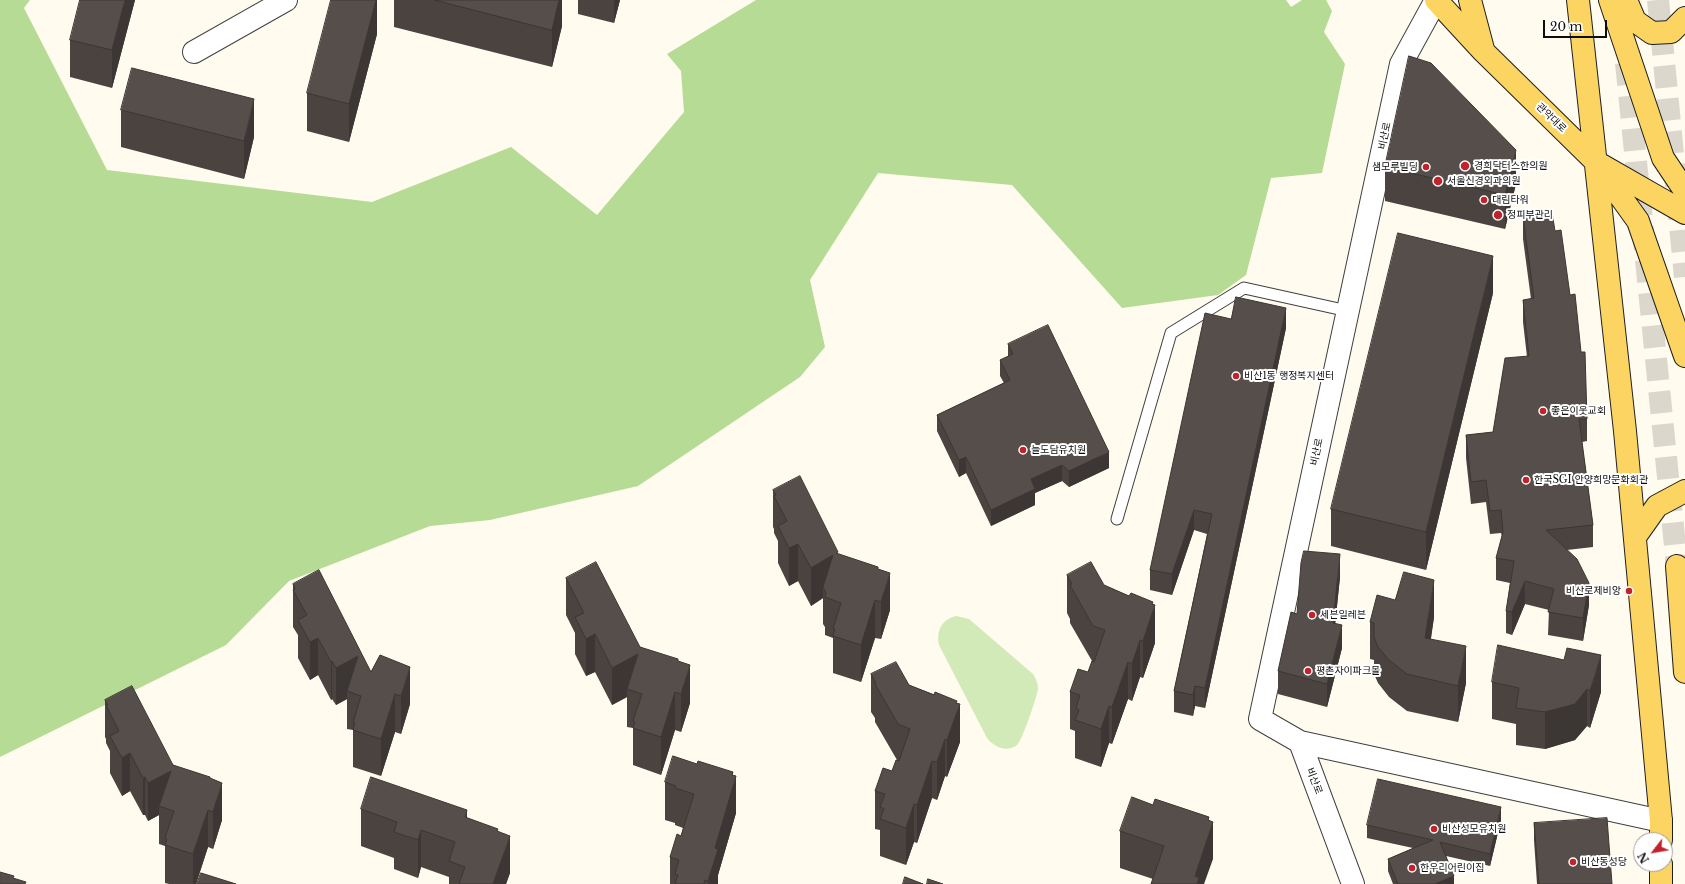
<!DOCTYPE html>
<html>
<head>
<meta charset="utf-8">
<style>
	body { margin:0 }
	#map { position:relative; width:1685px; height:884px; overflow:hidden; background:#fffbee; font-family:"Libre Baskerville",serif }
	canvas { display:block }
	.north { position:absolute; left:1633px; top:832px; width:40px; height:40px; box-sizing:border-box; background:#fff; border:1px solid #9e9e9e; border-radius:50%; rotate:239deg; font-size:11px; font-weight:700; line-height:16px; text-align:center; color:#0d0d0d }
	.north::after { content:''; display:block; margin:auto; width:14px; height:18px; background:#c1222b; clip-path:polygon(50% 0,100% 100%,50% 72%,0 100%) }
	.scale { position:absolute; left:1543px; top:20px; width:64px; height:18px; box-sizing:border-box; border:2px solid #0d0d0d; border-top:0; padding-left:5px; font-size:12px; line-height:14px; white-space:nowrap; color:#0d0d0d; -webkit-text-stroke:3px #fff; paint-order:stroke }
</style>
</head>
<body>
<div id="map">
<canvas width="1685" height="884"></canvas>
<div class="north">N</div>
<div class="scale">20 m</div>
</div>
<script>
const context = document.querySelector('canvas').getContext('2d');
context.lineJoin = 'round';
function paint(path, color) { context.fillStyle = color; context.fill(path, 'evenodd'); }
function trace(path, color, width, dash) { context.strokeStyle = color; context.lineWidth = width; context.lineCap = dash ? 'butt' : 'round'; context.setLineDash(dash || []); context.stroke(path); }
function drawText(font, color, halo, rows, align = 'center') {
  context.font = font + ' "Libre Baskerville","Noto Sans KR",serif'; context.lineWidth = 4; context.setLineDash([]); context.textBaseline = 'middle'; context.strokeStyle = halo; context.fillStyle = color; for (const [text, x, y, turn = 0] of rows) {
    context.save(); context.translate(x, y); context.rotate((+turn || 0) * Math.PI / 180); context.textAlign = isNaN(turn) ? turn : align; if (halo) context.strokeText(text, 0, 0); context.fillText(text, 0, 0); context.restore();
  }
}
const green = new Path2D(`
	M956,616L969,619L1033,674C1036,679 1038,683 1038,689C1037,696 1022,741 1017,745C1007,753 994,747 987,738L939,645C936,631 941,620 956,616Z`);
const forest = new Path2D(`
	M0,0H30L24,8L107,170L372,202L511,147L597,215L684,112L681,71L667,54L756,0H1286L1291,7L1302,0H1326L1332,11L1324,32L1345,64L1322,173L1271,178L1246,275L1218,295L1122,308L1012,185L878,173L810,280L825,347L800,377L638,486L490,520L430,526L289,581L226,645L0,757Z`);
const primaryTunnel = new Path2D(`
	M1658,0L1685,277
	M1626,63L1677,566`);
const lane = new Path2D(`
	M1117,519L1171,333L1244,288L1348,311`);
const street = new Path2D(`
	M194,52L286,0
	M1300,742L1661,821
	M1353,884L1300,742L1260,719L1401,64L1436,0`);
const primary = new Path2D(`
	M1436,0L1484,52L1596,162L1685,213
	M1470,0L1483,49
	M1578,0L1625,431L1661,821V840
	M1610,0L1663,158L1685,191
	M1626,0L1635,21L1652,33L1671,32L1685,18
	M1600,168L1638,221L1685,356
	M1635,537L1657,506L1685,491
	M1677,566L1685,672
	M1661,864V884`);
const wall = new Path2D(`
	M135,0L112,88L70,77V40Z
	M377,0V34L349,142L307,131V93Z
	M394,0H562V26L552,67L394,27Z
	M578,0H620L614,23L578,14Z
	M121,110L254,137L244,179L121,147Z
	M1385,167L1516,184L1505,229L1385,201Z
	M1523,216L1555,231L1587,419V441L1582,442L1593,525V547L1567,550L1589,605L1583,641L1548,635L1549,610L1525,604L1512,635L1506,633V611L1510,583L1496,580V558L1502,536L1501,533L1490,534L1486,502L1471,504L1466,458V435L1493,432L1527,357L1523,322V300L1531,299L1523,239Z
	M1493,293L1426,570L1331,546V509Z
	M1231,319L1286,328L1205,708L1195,706L1193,716L1174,712V691L1207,534L1194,530L1172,595L1150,590V570Z
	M1008,344L1109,468L1069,487L1062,481L1035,493V505L991,526L966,473L959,477L937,431V415L1004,383L1000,376V360L1008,356Z
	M773,490L838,554L878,569L890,610L881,639L875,638L861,682L833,673V638L825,635V627L823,624V598L811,606L798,581L789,586L778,563V541L774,533V529L773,527Z
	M1067,575L1104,585L1129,596L1153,604L1155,643L1143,678L1140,677L1132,701L1128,699L1112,744L1109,743L1101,767L1075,758V731L1070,729V692L1088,672L1092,661L1070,623V619L1067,613Z
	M1340,577L1335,624L1342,648L1327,707L1278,694V671L1297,614Z
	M566,578L640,647L678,661L690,703L681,732L675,730L661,775L633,765V728L627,727V697L612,705L595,672L586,676L575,654V633L566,615Z
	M293,584L371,672L380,655L410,704L401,734L395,732L381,776L353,767V730L347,729V699L336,705L332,699L331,700L318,675L310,680L298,658V635L293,627Z
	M1434,617L1431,639L1466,683L1458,722L1407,711L1389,697L1378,683L1374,674V660L1370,659V622Z
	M1564,660L1601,692L1590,728L1587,726L1575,740L1545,749L1516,745V724L1492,719V682Z
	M871,674L909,685L957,703L960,742L947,777L945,776L937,800L932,798L917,843L914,842L906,865L880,856V830L875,829V791L892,771L897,760L875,722V718L871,712Z
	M105,700L173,765L210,779L222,820L213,849L208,847L196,884H169L165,883V846L159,844V815L148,821L145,815H143L130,791L122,796L110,773V751L106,743V739L105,737Z
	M733,775L736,813L718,875V884H670V857L681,836L683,828L675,825V823L665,820V782Z
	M1153,805L1209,821L1213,859L1153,879L1120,868V831Z
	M361,809L467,818L498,832L510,873L506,884H449V877L421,867L418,878L394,869V858L361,846Z
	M1501,820L1490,866L1446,856L1454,884H1393L1388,871V859L1413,848L1367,838V825Z
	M1534,823L1612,884H1537L1534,840Z`);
const shadedWall = new Path2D(`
	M125,0H135L112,88V50Z
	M376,0H377V34L349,142V104Z
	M559,0H562V26L552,67V30Z
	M614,0H620L614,23Z
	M254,99V137L244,179V141Z
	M1516,150V184L1505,229V195Z
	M1493,256V293L1426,570V532Z
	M1286,308V328L1205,708V688Z
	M1109,452V468L1069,487V471Z
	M966,457V473L959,477V460Z
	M1062,465V481L1035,493V505L991,526V510L1031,479Z
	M1194,510V530L1172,595V574Z
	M798,544V581L789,586V548Z
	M1340,554V577L1333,646V623Z
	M833,555L826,593L823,587V598L811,606V568Z
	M890,573V610L881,639V602Z
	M1434,580V617L1425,675V638Z
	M1525,581V604L1512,635V612Z
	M1589,583V605L1583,641V618Z
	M875,600V638L861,682V645Z
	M1153,602V612L1155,605V643L1143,678V641Z
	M1342,625V648L1327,707V684Z
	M595,634V672L586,676V639Z
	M318,638V675L310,680V642Z
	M1140,640V677L1132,701V664Z
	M1466,646V683L1458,722V686Z
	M638,654L627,689V697L612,705V668Z
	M1601,655V692L1590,728V691Z
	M358,656L347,691V699L336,705V668Z
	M332,661V699L331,700V662Z
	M1128,662V699L1112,744V707Z
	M690,665V703L681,732V694Z
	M410,667V704L401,734V696Z
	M1195,686V706L1193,716V695Z
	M1587,689V726L1575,740L1545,749V712Z
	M675,692V730L661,775V737Z
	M395,694V732L381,776V739Z
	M957,701V712L960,704V742L947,777V740Z
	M1109,706V743L1101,767V729Z
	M945,739V776L937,800V762Z
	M130,753V791L122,796V758Z
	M932,761V798L917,843V805Z
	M171,771L159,806V815L148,821V783Z
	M733,772V787L736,776V813L718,875V884H708V881L715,848Z
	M145,777V815H143V778Z
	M222,783V820L213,849V812Z
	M914,804V842L906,865V828Z
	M1501,807V820L1490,866V854Z
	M208,810V847L196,884H193V854Z
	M467,810V848L465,817Z
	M1209,817V833L1213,822V859L1204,884H1195V876Z
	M421,830V867L418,878V840Z
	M510,836V873L506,884H493Z
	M1454,876V884H1435Z`);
const building = new Path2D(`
	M80,0H125L112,50L70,40Z
	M331,0H376L349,104L307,93Z
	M435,0H559L552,30Z
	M1409,56L1431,63L1516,150L1505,195L1385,167Z
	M132,68L254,99L244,141L121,110Z
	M1552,212L1555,231L1561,230L1570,295L1575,294L1581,352H1585L1587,419H1579L1593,525L1546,530L1577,559L1589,583L1583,618L1548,612L1554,589L1525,581L1512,612L1506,611L1514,561L1496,558L1503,532L1501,510L1490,511L1486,480L1471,482L1466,435L1493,432L1505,358L1529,356L1523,300L1534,298L1523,216Z
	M1398,233L1493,256L1426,532L1331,509Z
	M1236,297L1286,308L1205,688L1195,686L1193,695L1174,691L1212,514L1194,510L1172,574L1150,570L1205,313L1231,319Z
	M1048,325L1109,452L1069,471L1062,465L1031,479L1035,489L991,510L966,457L959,460L937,415L1010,380L1000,360L1013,354L1008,344Z
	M800,476L838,552L836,553L878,567V569L890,573L881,602L875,600L861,645L833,636L835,629H833L841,603L825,597L826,593L823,587L833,555L811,568L798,544L789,548L778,526L787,521L774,496L776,495L773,490Z
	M1304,551L1340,554L1333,623L1342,625L1327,684L1278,671L1291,612L1297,614L1301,563Z
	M596,562L640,647L678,659V661L690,665L681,694L675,692L661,737L633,728L635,722L633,721L642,694L627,689L638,654L612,668L595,634L586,639L575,617L584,613L566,578Z
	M1091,562L1104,585L1129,596L1131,593L1153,602L1152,604L1155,605L1143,641L1140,640L1132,664L1128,662L1112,707L1109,706L1101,729L1075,720L1079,710L1076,708L1080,695L1070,692L1078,669L1088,672L1092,661L1094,662L1105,630L1093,626L1070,585L1072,584L1067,575Z
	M319,570L371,672L380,655L410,667L401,696L395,694L381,739L353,730L355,723H353L361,696L347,691L358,656L336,668L332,661L331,662L318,638L310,642L298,620L307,615L293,590L295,589L293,584Z
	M1404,572L1434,580L1425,638L1466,646L1458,686L1407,674L1389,660L1378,647L1374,637V623L1370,622L1377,595L1395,600Z
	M1498,645L1564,660L1567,648L1601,655L1590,691L1587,689L1575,704L1545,712L1516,708L1519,688L1492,682Z
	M896,662L909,685L934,695L935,692L957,701L956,703L960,704L947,740L945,739L937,762L932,761L917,805L914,804L906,828L880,819L884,809L880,807L885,794L875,791L883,768L892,771L896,760L899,761L910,729L898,724L875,684L876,683L871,674Z
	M132,686L173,765L210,777V778L222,783L213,812L208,810L193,854L165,845L167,839L165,838L174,811L159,806L171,771L148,783L145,777L143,778L130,753L122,758L110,736L119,731L106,705H108L105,700Z
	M673,756L697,764L698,761L733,772L732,775L736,776L715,848L718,849L708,881L705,880L704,884H675L678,875L675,874L679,860L670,857L677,834L681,836L694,794L675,788L676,786L665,782Z
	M371,777L467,810L465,817L498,829L497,831L510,836L493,884H459L465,867L449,861L455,842L421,830L418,840L394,832L397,822L361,809Z
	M1378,779L1501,807L1490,854L1440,842L1454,876L1435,884H1398L1388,859L1433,840L1367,825Z
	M1132,797L1153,805L1155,799L1209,817L1208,820L1213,822L1195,876L1199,878L1197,884H1151L1164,846L1120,831Z
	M1607,818L1612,884H1539L1534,823Z
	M0,872L14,876L13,878L26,882L25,884H0Z
	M201,873L236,884H197Z
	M905,877L923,884H903Z
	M928,879L943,884H927Z`);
const markers = [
	[1465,166,5,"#c1222b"],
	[1426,167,4,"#c1222b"],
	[1438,181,5,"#c1222b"],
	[1484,200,4,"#c1222b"],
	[1498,215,5,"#c1222b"],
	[1236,376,4,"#c1222b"],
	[1543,411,4,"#c1222b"],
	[1023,450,4,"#c1222b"],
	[1526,480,4,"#c1222b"],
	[1629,591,4,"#c1222b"],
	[1312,615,4,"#c1222b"],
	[1308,671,4,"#c1222b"],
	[1434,829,4,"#c1222b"],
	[1573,862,4,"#c1222b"],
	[1412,868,4,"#c1222b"]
];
const streetNames = [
	["관악대로",1551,118,44],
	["비산로",1385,136,-78],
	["비산로",1317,452,-78],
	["비산로",1314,781,69]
];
const poiNames = [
	["경희닥터스한의원",1474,166],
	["샘모루빌딩",1418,167,"right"],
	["서울신경외과의원",1447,181],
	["대림타워",1492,200],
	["정피부관리",1507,215],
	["비산1동 행정복지센터",1244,376],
	["좋은이웃교회",1551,411],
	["늘도담유치원",1031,450],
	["한국SGI 안양희망문화회관",1534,480],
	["비산로제비앙",1621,591,"right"],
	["세븐일레븐",1320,615],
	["평촌자이파크몰",1316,671],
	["비산성모유치원",1442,829],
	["비산동성당",1581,862],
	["한우리어린이집",1420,868]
];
paint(green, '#d2eab7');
paint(forest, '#b6db95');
trace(primaryTunnel, '#dbd7cc', 22, [22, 11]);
trace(lane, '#404040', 13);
trace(street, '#404040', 24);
trace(primary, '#1e1e1e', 24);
trace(lane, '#fff', 11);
trace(street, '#fff', 22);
trace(primary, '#fcd461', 22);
paint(wall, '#4a4340');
paint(shadedWall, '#3c3734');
paint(building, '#564e4a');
trace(building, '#3c3734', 1);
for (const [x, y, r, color] of markers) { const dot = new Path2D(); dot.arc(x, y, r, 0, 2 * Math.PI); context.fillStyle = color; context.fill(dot); trace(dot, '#fff', 1.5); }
drawText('10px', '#0d0d0d', '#fff', streetNames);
drawText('10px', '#0d0d0d', '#fff', poiNames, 'left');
</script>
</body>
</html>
